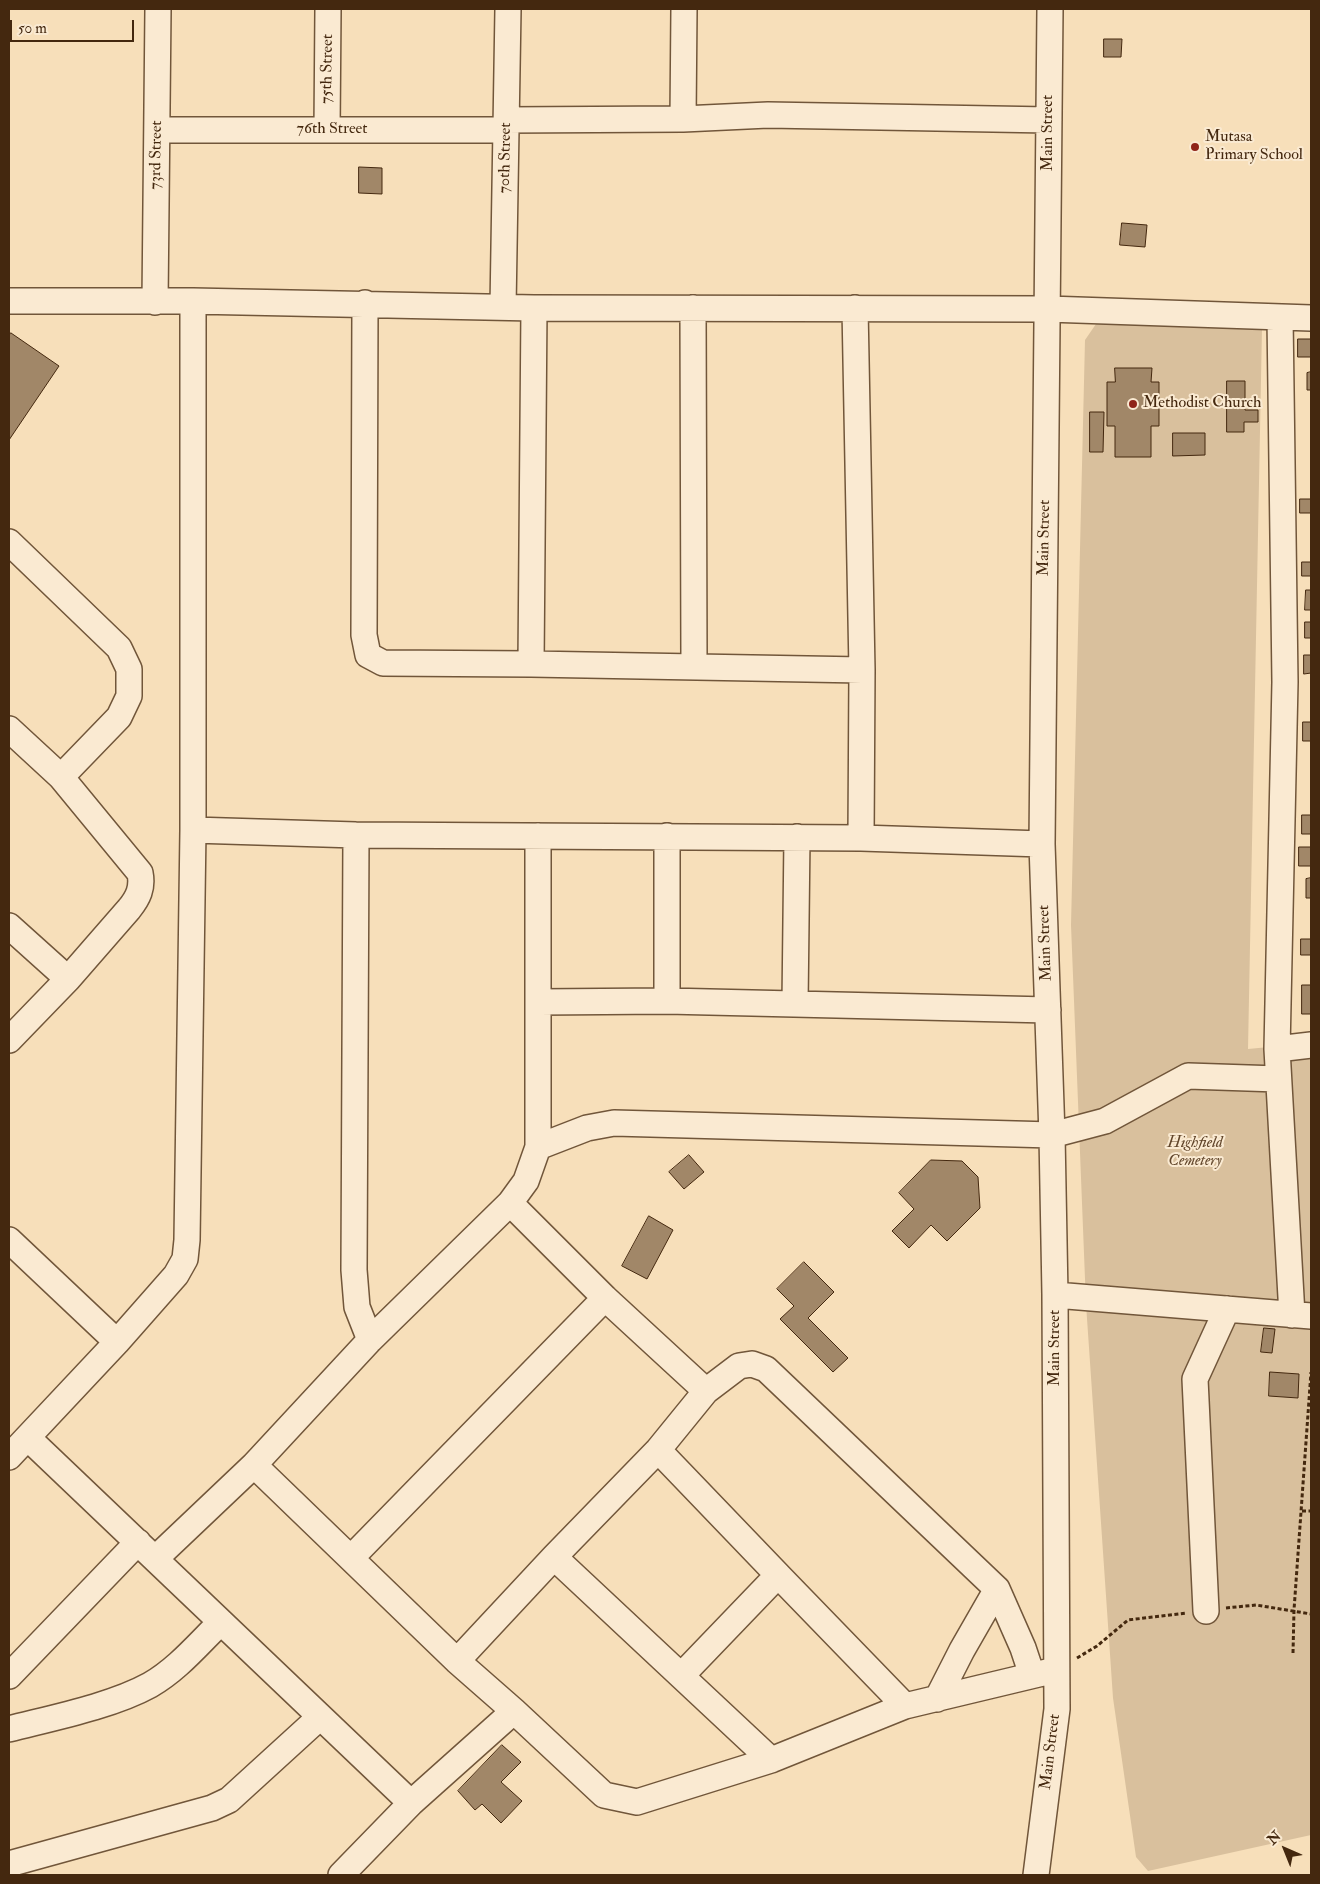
<!DOCTYPE html>
<html>
<head>
<meta charset="utf-8">
<style>
	body { margin:0 }
	#map { position:relative; width:1320px; height:1884px; overflow:hidden; background:#f7dfba; font-family:"IM FELL Double Pica",serif }
	canvas { display:block }
	.frame { position:absolute; inset:0; border:10px solid #44280f; pointer-events:none }
	.north { position:absolute; left:1260px; top:1824px; width:50px; height:50px; -webkit-text-stroke:4px #faead2; paint-order:stroke; rotate:316deg; font-size:14px; font-weight:700; line-height:20px; text-align:center; color:#44280f }
	.north::after { content:''; display:block; margin:auto; width:18px; height:22px; background:#44280f; clip-path:polygon(50% 0,100% 100%,50% 72%,0 100%) }
	.scale { position:absolute; left:10px; top:20px; width:124px; height:22px; box-sizing:border-box; border:2px solid #44280f; border-top:0; padding-left:6px; font-size:15px; line-height:18px; white-space:nowrap; color:#44280f; -webkit-text-stroke:4px #faead2; paint-order:stroke }
</style>
</head>
<body>
<div id="map">
<canvas width="1320" height="1884"></canvas>
<div class="frame"></div>
<div class="north">N</div>
<div class="scale">50 m</div>
</div>
<script>
const context = document.querySelector('canvas').getContext('2d');
context.lineJoin = 'round';
function paint(path, color) { context.fillStyle = color; context.fill(path, 'evenodd'); }
function trace(path, color, width, dash) { context.strokeStyle = color; context.lineWidth = width; context.lineCap = dash ? 'butt' : 'round'; context.setLineDash(dash || []); context.stroke(path); }
function drawText(font, color, halo, rows, align = 'center') {
  context.font = font + ' "IM FELL Double Pica",serif'; context.lineWidth = 4; context.setLineDash([]); context.textBaseline = 'middle'; context.strokeStyle = halo; context.fillStyle = color; for (const [text, x, y, turn = 0] of rows) {
    context.save(); context.translate(x, y); context.rotate((+turn || 0) * Math.PI / 180); context.textAlign = isNaN(turn) ? turn : align; if (halo) context.strokeText(text, 0, 0); context.fillText(text, 0, 0); context.restore();
  }
}
const green = new Path2D(`
	M1096,324L1262,328L1248,1049L1311,1043V1835L1148,1871L1136,1857L1113,1698L1086,1304L1071,925L1085,340Z`);
const building = new Path2D(`
	M1104,39H1122L1121,57H1104Z
	M359,167L382,168V194L359,193Z
	M1122,223L1147,225L1145,247L1120,245Z
	M11,333L59,366L9,440V336Z
	M1298,339H1311V357H1298Z
	M1115,368H1152L1151,382H1159V426H1151V457H1115V426H1107V382H1115Z
	M1311,372V390H1307V373Z
	M1227,381H1245V410H1258V422H1244V432H1227Z
	M1090,412H1104L1103,452H1090Z
	M1173,433H1205V455L1173,456Z
	M1300,499H1311V513H1300Z
	M1302,562H1311V576H1302Z
	M1306,590H1311V610H1305Z
	M1305,622H1311V638H1305Z
	M1304,655H1311V673L1304,674Z
	M1303,722H1311V741H1303Z
	M1302,815H1311V834H1302Z
	M1299,847H1311V866H1299Z
	M1311,878V898H1306V879Z
	M1301,939H1311V955H1301Z
	M1302,985H1311V1014H1302Z
	M689,1155L704,1172L684,1189L669,1172Z
	M931,1160L962,1161L978,1177L980,1208L947,1241L931,1225L909,1248L892,1231L914,1209L899,1193Z
	M649,1216L673,1230L647,1279L622,1266Z
	M804,1262L834,1292L808,1318L848,1358L833,1372L780,1319L794,1306L777,1289Z
	M1264,1328L1275,1329L1272,1353L1261,1352Z
	M1270,1372L1299,1374L1298,1398L1269,1396Z
	M502,1745L521,1762L501,1782L522,1801L501,1823L482,1804L475,1810L458,1791Z`);
const path = new Path2D(`
	M1302,1511H1311
	M1226,1608L1256,1605L1311,1614
	M1293,1653L1294,1610L1311,1372
	M1077,1658L1097,1646L1128,1620L1187,1613`);
const minor = new Path2D(`
	M683,119L684,9
	M506,120L683,119L768,115L1049,120
	M157,130H506
	M327,130L328,9
	M9,301H193L534,308L1048,309L1311,318
	M155,302L158,9
	M365,303L364,635L368,655L383,663L531,664L862,670
	M503,307L508,9
	M693,308L694,666
	M855,308L862,670L861,838
	M1280,317L1285,682L1277,1049L1292,1315
	M9,542L119,648L129,669V696L119,717L61,777
	M531,664L534,308
	M9,729L61,777L140,873C143,888 138,898 129,909L68,979L9,1040
	M193,830L356,835L861,838L1042,844
	M356,835L354,1270L357,1307L370,1340
	M667,836V1001
	M9,926L68,979
	M539,1002L667,1001L1048,1010
	M795,1004L797,837
	M1277,1049L1311,1045
	M538,1147L587,1128L614,1123L1052,1135L1105,1121L1188,1076L1278,1079
	M510,1203L605,1298L706,1391
	M9,1240L117,1342
	M1055,1295L1311,1316
	M28,1438L411,1803
	M658,1450L778,1575L681,1676
	M9,1457L117,1342L176,1275L185,1259L187,1240L193,830V301
	M554,1557L771,1760
	M156,1558L254,1465
	M351,1558L605,1298
	M778,1575L905,1706
	M1206,1611L1195,1379L1227,1309
	M457,1661L554,1557L658,1450L706,1391L739,1366L752,1364L766,1369L997,1589L1023,1648L1032,1675
	M9,1676L138,1542
	M937,1699L962,1650L997,1589
	M514,1711L604,1795L637,1802L771,1760L905,1706L1047,1672
	M9,1729C52,1718 112,1706 150,1685C178,1669 199,1643 221,1622
	M9,1864L212,1808L229,1800L320,1717
	M341,1875L411,1803L514,1711L457,1661L254,1465L370,1340L510,1203L526,1181L538,1147V836
	M1036,1875L1057,1709L1055,1295L1052,1135L1042,844L1050,9`);
const markers = [
	[1195,147,5,"#8f2418"],
	[1133,404,5,"#8f2418"]
];
const streetNames = [
	["75th Street",328,69,-89],
	["76th Street",332,130],
	["Main Street",1049,133,-90],
	["73rd Street",157,155,-89],
	["70th Street",506,158,-89],
	["Main Street",1045,538,-89],
	["Main Street",1046,943,-92],
	["Main Street",1056,1348,-90],
	["Main Street",1051,1752,-83]
];
const poiNames = [
	["Mutasa",1205,138],
	["Primary School",1205,156],
	["Methodist Church",1143,404]
];
const parkNames = [
	["Highfield",1195,1144],
	["Cemetery",1195,1162]
];
paint(green, '#d9c09d');
paint(building, '#a18768');
trace(building, '#44280f', 1);
trace(minor, '#71563a', 28);
trace(path, '#44280f', 3, [4, 2.5]);
trace(minor, '#faead2', 25);
for (const [x, y, r, color] of markers) { const dot = new Path2D(); dot.arc(x, y, r, 0, 2 * Math.PI); context.fillStyle = color; context.fill(dot); trace(dot, '#faead2', 2); }
drawText('16px', '#44280f', '#faead2', streetNames);
drawText('16px', '#44280f', '#faead2', poiNames, 'left');
drawText('italic 16px', '#62462b', '#faead2', parkNames);
</script>
</body>
</html>
